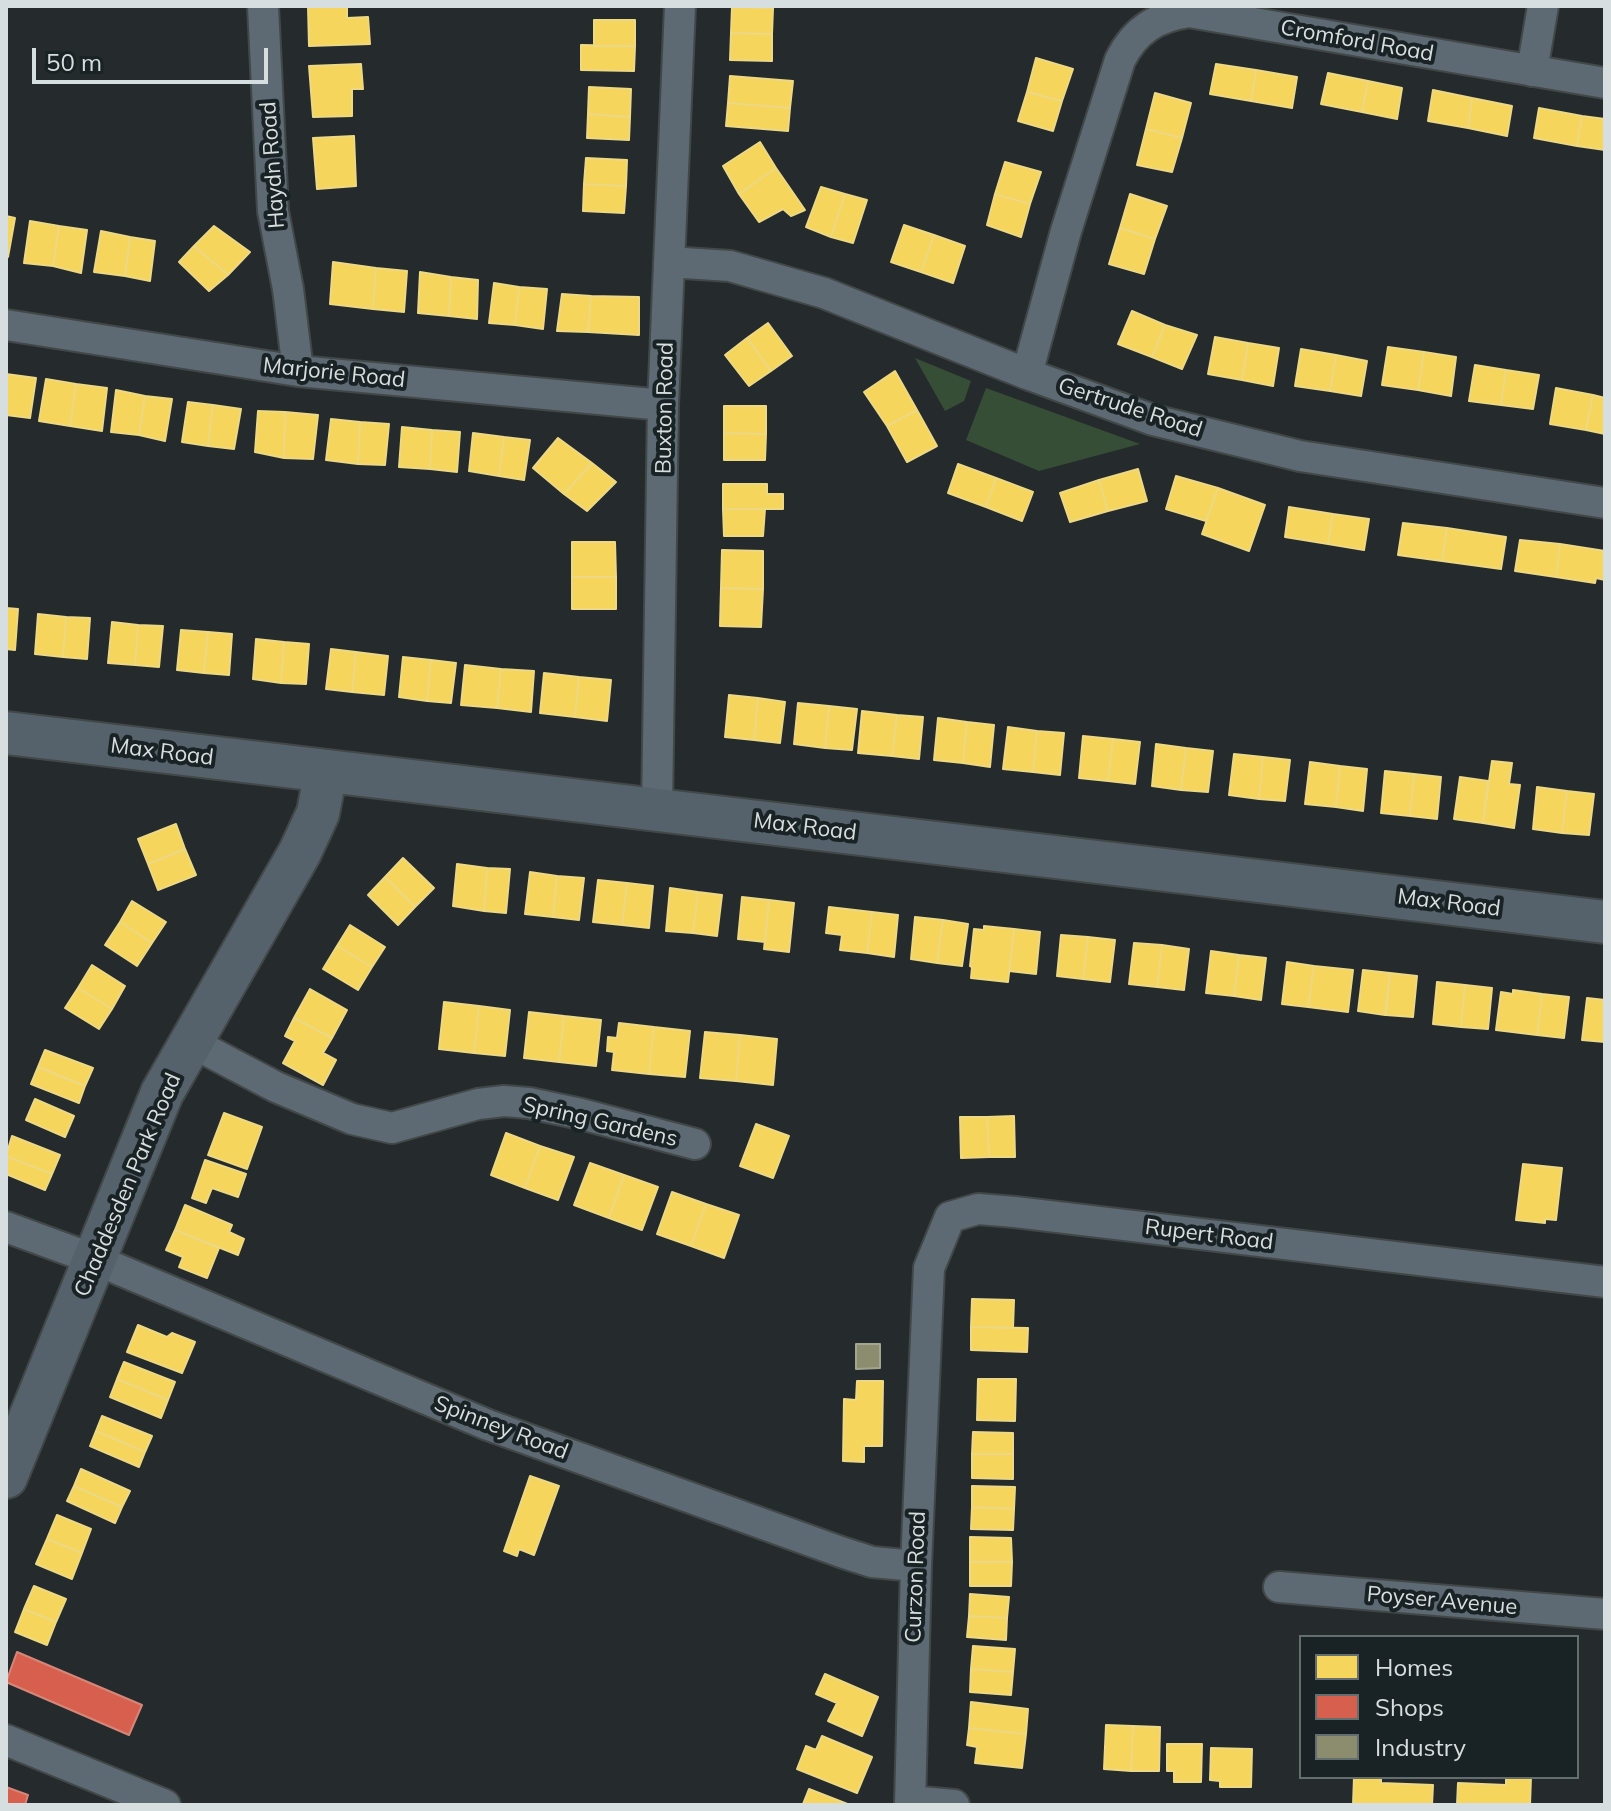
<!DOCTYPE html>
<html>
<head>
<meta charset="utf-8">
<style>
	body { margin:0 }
	#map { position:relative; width:1611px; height:1811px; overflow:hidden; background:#252b2c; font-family:Mulish,sans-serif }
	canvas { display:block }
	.frame { position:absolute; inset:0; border:8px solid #d7dedf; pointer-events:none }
	.legend { position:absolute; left:1299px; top:1635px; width:280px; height:144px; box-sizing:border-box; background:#192325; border:2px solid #656e6f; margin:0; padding:10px 14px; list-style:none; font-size:24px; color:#d7dedf }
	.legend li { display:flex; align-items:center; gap:16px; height:40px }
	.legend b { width:40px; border:2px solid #656e6f }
	.scale { position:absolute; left:32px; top:48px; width:236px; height:36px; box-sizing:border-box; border:4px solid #d7dedf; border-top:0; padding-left:10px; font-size:24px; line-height:28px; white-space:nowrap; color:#d7dedf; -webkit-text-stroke:6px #192325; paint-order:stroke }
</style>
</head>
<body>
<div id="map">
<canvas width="1611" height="1811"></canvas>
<div class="frame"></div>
<ul class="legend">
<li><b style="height:22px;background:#f6d55c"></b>Homes</li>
<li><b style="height:22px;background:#d6604d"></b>Shops</li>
<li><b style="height:22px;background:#8c8c6e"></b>Industry</li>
</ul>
<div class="scale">50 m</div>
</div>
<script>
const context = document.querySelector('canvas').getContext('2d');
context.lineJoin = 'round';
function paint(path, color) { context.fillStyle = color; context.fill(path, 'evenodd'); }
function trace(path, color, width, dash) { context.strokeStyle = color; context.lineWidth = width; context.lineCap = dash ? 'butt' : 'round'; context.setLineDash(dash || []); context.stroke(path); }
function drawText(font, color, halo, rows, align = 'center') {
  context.font = font + ' Mulish,sans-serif'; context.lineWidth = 8; context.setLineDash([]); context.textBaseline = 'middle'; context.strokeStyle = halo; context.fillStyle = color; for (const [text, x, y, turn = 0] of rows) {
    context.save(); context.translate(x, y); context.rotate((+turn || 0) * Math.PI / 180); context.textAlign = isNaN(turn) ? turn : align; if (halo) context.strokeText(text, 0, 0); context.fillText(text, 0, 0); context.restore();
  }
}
const green = new Path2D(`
	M915,358L971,381L964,401L945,411Z
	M986,388L1140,444L1039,471L966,440Z`);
const homes = new Path2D(`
	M308,6H347V18L368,17L370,44L309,46Z
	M732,7L773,8L772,34L731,33Z
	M594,20H635V46H594Z
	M731,33L772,34V61L730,60Z
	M581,45L635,46L634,71L581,70Z
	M1036,58L1073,69L1062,101L1027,92Z
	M361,64L363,89H352V116L313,117L309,66Z
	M1216,64L1256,70L1251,101L1210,94Z
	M1256,70L1297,77L1292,108L1251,101Z
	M1328,73L1368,81L1362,112L1321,104Z
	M730,76L793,81L790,108L728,103Z
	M1368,81L1402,88L1397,119L1362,112Z
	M589,87L631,89L630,117L588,114Z
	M1433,90L1472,98L1468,128L1428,121Z
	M1027,92L1062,101L1053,131L1018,121Z
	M1155,93L1191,103L1182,138L1146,129Z
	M1472,98L1512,106L1507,136L1468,128Z
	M728,103L790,108L788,131L726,126Z
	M1539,108L1582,116L1577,146L1534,138Z
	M588,114L630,117L629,140L587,138Z
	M1582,116L1605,119V150L1577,146Z
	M1146,129L1182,138L1172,172L1137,165Z
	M354,136L356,186L317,189L313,138Z
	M760,142L776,168L739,194L723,166Z
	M586,158L627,160L626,186L584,184Z
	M1005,162L1041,172L1030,204L995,194Z
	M776,168L805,210L791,216L783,209L759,222L739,194Z
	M584,184L626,186L624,213L583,211Z
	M821,187L845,194L831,237L806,227Z
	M845,194L867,200L853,243L831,237Z
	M995,194L1030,204L1021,237L987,225Z
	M1130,194L1167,206L1155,239L1120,228Z
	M6,216L15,218L8,257H6Z
	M30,221L59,226L53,266L24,263Z
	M904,225L934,235L921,272L891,262Z
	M59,226L87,230L81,273L53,266Z
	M214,226L250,252L228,275L194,246Z
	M1120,228L1155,239L1144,274L1109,264Z
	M101,231L130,237L125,276L94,272Z
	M934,235L965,246L953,283L921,272Z
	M130,237L155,241L150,281L125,276Z
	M194,246L228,275L209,291L179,262Z
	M333,262L376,268L373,309L330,304Z
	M376,268L407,271L404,312L373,309Z
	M420,272L451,277L449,316L418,313Z
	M451,277L478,280L477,319L449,316Z
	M494,283L519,287L515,325L489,323Z
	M519,287L547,289L543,329L515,325Z
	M562,294L591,296L588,332L557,331Z
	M591,296L639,297V335L588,332Z
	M1132,311L1165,325L1152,357L1118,344Z
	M768,323L792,356L771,371L747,338Z
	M1165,325L1197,335L1182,369L1152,357Z
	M1215,337L1248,343L1242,380L1208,374Z
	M747,338L771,371L749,386L725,355Z
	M1248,343L1279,348L1273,386L1242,380Z
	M1388,347L1424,352L1418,390L1382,385Z
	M1301,349L1336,355L1330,391L1295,386Z
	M1424,352L1456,357L1451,396L1418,390Z
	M1336,355L1367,361L1361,396L1330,391Z
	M1475,365L1506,370L1501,405L1469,401Z
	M1506,370L1539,375L1533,409L1501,405Z
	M895,371L917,410L887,426L864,392Z
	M6,374L36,378L30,418L6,415Z
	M46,379L76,384L70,426L39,421Z
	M76,384L107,388L102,431L70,426Z
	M1556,388L1593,395L1586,430L1550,424Z
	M116,390L145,396L139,435L111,432Z
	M1593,395L1605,398V434L1586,430Z
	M145,396L172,399L165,441L139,435Z
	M188,402L213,405L208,446L182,442Z
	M213,405L241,409L234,449L208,446Z
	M724,406H766V434L724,433Z
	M917,410L937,446L907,462L887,426Z
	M258,411L285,412L284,458L255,452Z
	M285,412L318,415L313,459L284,458Z
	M331,419L360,422L358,464L326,460Z
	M360,422L389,424L385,465L358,464Z
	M402,427L432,430L430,469L399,467Z
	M432,430L460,432L457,472L430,469Z
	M473,433L504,437L499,476L469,471Z
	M724,433L766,434L765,460H724Z
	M504,437L530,440L524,480L499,476Z
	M558,438L592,463L564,494L533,468Z
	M592,463L616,482L587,511L564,494Z
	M958,464L996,478L986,507L948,493Z
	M1138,469L1147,501L1108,511L1099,480Z
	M1176,476L1218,488L1206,521L1166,509Z
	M996,478L1033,492L1022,521L986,507Z
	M1099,480L1108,511L1070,522L1060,493Z
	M723,484H767V494H783V509H723Z
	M1218,488L1265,505L1249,551L1202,534Z
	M1289,507L1333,514L1328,544L1285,537Z
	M723,509H765L763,536H724Z
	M1333,514L1369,519L1364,550L1328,544Z
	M1403,523L1447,528L1442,561L1398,555Z
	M1447,528L1506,537L1501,569L1442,561Z
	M1520,540L1560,544L1556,577L1515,571Z
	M572,542H615L616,577H572Z
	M1560,544L1605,551V580L1596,578L1595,583L1556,577Z
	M722,550L763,551V589L721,588Z
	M572,577H616V609H572Z
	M721,588L763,589L761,627L720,626Z
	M6,608L18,609L15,650L6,649Z
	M38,614L66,617L63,657L35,654Z
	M66,617L90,618L87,659L63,657Z
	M112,622L138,625L135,665L108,663Z
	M138,625L163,626L159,667L135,665Z
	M181,630L208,632L204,673L177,670Z
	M208,632L232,634L229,675L204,673Z
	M256,639L284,642L281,683L253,679Z
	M284,642L309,644L306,684L281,683Z
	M331,649L356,652L352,692L326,689Z
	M356,652L388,656L384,695L352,692Z
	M403,657L431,660L427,701L399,697Z
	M431,660L456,663L451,703L427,701Z
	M465,665L501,669L497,708L461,705Z
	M501,669L534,671L531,712L497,708Z
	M544,673L579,677L575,717L540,713Z
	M579,677L611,680L607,721L575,717Z
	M729,695L758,698L754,740L725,737Z
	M758,698L785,702L780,743L754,740Z
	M798,703L829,706L825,748L794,744Z
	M829,706L857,709L852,750L825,748Z
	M862,711L897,715L892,756L858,753Z
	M897,715L923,717L919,759L892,756Z
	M938,718L967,722L963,763L934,760Z
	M967,722L994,725L990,767L963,763Z
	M1008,727L1037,731L1033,772L1003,769Z
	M1037,731L1064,733L1060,775L1033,772Z
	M1083,736L1113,739L1108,781L1079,778Z
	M1113,739L1140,742L1135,784L1108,781Z
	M1156,744L1186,748L1181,790L1152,786Z
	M1186,748L1213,751L1208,792L1181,790Z
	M1234,754L1263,757L1259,799L1229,795Z
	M1263,757L1290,760L1285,801L1259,799Z
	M1492,761L1512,763L1509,784L1520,785L1514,828L1483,823Z
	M1310,762L1340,766L1336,807L1305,804Z
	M1340,766L1367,769L1363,811L1336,807Z
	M1385,771L1414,774L1410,816L1381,813Z
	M1414,774L1441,777L1437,819L1410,816Z
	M1460,777L1488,781L1483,823L1454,819Z
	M1537,787L1567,791L1562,833L1533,829Z
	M1567,791L1594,794L1589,835L1562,833Z
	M176,824L185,849L148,864L138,839Z
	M185,849L196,875L158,890L148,864Z
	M403,858L434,888L415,907L385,877Z
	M457,864L487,868L484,911L453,906Z
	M487,868L510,869L506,913L484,911Z
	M530,872L557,876L553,917L525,914Z
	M557,876L584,878L579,920L553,917Z
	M385,877L415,907L398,925L368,895Z
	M598,880L627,883L622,925L593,922Z
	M627,883L653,886L649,928L622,925Z
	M670,888L698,892L693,933L666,931Z
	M698,892L722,895L717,936L693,933Z
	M742,897L769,900L765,942L738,939Z
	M769,900L794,903L789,952L764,949Z
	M132,901L166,922L152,943L120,922Z
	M829,907L872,912L867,953L840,950L842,935L826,933Z
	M872,912L898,915L894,957L867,953Z
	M915,917L943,920L937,963L911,959Z
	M943,920L968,924L962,966L937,963Z
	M120,922L152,943L137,966L105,945Z
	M350,925L385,947L372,967L337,946Z
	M984,926L1014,929L1008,982L971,978L972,967L970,966L974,929L984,930Z
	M1014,929L1040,932L1036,974L1009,971Z
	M1061,935L1088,937L1083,979L1057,976Z
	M1088,937L1115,940L1110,982L1083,979Z
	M1134,943L1162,945L1157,987L1129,984Z
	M1162,945L1189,949L1184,990L1157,987Z
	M337,946L372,967L358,990L323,969Z
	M1211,951L1239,955L1234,996L1206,993Z
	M1239,955L1266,958L1261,1000L1234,996Z
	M1287,962L1314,966L1308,1007L1282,1004Z
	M92,965L125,986L112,1009L78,988Z
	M1314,966L1353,970L1348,1012L1308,1007Z
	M1363,970L1390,973L1385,1015L1358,1011Z
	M1390,973L1417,976L1413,1017L1386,1015Z
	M1437,982L1465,985L1461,1027L1433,1024Z
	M1465,985L1492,988L1488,1029L1461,1027Z
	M78,988L112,1009L99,1029L65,1008Z
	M310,989L347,1010L332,1038L294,1018Z
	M1513,990L1542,994L1537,1035L1496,1030L1501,992L1513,994Z
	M1542,994L1569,997L1564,1038L1537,1035Z
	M1587,998L1605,1000V1042L1582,1040Z
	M444,1002L479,1006L474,1053L439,1049Z
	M479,1006L510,1010L505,1056L474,1053Z
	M529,1012L564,1016L559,1062L524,1058Z
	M564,1016L601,1020L596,1066L559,1062Z
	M294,1018L332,1038L323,1053L336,1060L323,1085L283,1063L295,1041L285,1036Z
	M619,1023L654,1027L649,1074L612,1070L614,1052L607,1051L608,1037L617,1038Z
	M654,1027L690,1031L685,1077L649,1074Z
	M705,1032L740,1035L736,1081L700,1078Z
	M740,1035L777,1039L773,1085L736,1081Z
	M45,1050L93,1068L85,1086L38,1067Z
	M38,1067L85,1086L79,1103L31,1084Z
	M35,1099L74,1116L65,1137L26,1120Z
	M224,1113L262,1127L247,1169L208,1155Z
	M1014,1116L1015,1157H989L987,1117Z
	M960,1117H987L989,1157L961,1158Z
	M756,1124L789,1136L773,1178L740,1166Z
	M506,1133L540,1146L525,1188L491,1175Z
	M12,1136L60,1155L52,1174L6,1156Z
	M540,1146L574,1157L558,1200L525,1188Z
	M6,1156L52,1174L45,1190L6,1174Z
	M205,1160L246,1174L238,1197L212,1188L206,1203L192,1198Z
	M590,1163L624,1175L609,1218L574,1205Z
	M1523,1164L1562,1168L1556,1220L1545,1219V1223L1516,1220Z
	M624,1175L658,1187L642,1230L609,1218Z
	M672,1192L706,1204L691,1246L657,1234Z
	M706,1204L739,1215L724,1258L691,1246Z
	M185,1205L232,1225L229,1232L244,1239L238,1255L175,1230Z
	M175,1230L219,1248L207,1278L179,1267L183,1257L166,1250Z
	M972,1299L1014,1300L1013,1328L971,1327Z
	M138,1325L167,1337L172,1333L195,1342L182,1373L127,1352Z
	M971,1327L1028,1328L1027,1352L971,1350Z
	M124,1362L175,1382L168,1400L117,1379Z
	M117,1379L168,1400L161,1418L110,1397Z
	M978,1379H1016L1015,1421L977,1420Z
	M857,1381H883L882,1446H864V1462L843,1461L844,1399L856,1400Z
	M102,1416L152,1436L145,1452L96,1431Z
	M96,1431L145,1452L139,1467L90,1446Z
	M973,1432L1013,1433V1454H972Z
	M972,1454H1013V1479L972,1478Z
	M81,1469L130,1491L122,1507L74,1486Z
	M530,1476L559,1486L534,1555L519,1549L517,1556L504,1551Z
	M74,1486L122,1507L115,1523L67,1501Z
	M972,1486L1015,1487L1014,1509L972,1507Z
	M972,1507L1014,1509L1013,1530L971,1529Z
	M57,1515L91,1529L82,1553L47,1539Z
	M970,1537L1011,1538L1012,1562H970Z
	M47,1539L82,1553L72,1579L36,1564Z
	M970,1562H1012L1011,1586H970Z
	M34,1586L66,1599L56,1622L24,1609Z
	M970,1594L1009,1597L1007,1618L969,1616Z
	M24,1609L56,1622L47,1645L15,1632Z
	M969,1616L1007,1618L1006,1640L967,1637Z
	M973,1646L1015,1649L1013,1672L971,1669Z
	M971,1669L1013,1672L1011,1695L970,1692Z
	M825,1674L878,1697L862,1736L828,1721L837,1703L816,1694Z
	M971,1702L1028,1709L1026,1734L969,1728Z
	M1106,1725L1133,1726L1131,1771L1104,1769Z
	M1133,1726L1160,1727L1159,1771H1131Z
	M969,1728L1026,1734L1022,1768L975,1763L977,1747L967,1745Z
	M822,1736L872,1757L857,1793L797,1769L806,1746L816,1750Z
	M1167,1744H1202L1201,1782H1174V1771H1167Z
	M1211,1748L1252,1749L1251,1787H1220V1781L1210,1780Z
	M1354,1777H1381V1783L1433,1785L1432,1805H1353Z
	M1506,1777H1531L1530,1805H1457L1458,1783L1506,1785Z
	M809,1789L850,1805L803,1804Z`);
const shops = new Path2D(`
	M17,1652L142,1705L129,1735L6,1682Z
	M6,1787L28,1795L25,1805H6Z`);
const industry = new Path2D(`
	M856,1344H880V1368L856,1369Z`);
const street = new Path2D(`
	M263,6L273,211L288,289L298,371
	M1532,71L1543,6
	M669,262L730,266L824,293L1027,374L1153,420L1300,456L1605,503
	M6,325L298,371L663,405
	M1027,374L1066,231L1120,60C1135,30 1156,17 1189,12L1605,83
	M657,810L663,405L680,6
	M191,1042L276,1087L352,1119L392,1128L478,1104L504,1101L529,1103L581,1114L695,1144
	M6,1227L96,1260L488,1425L841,1552L872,1562L916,1566
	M1279,1587L1605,1614
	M6,1740L165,1805
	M910,1801L954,1805
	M910,1805L916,1566L929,1268L950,1217L978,1209L1015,1212L1605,1282`);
const secondary = new Path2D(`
	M6,733L1605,922
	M6,1477L162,1093L300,852L318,813L326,771`);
const streetNames = [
	["Cromford Road",1357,41,10],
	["Haydn Road",273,165,-94],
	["Marjorie Road",334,373,6],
	["Buxton Road",665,408,-89],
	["Gertrude Road",1130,408,18],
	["Max Road",162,752,7],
	["Max Road",805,827,7],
	["Max Road",1449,903,7],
	["Spring Gardens",600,1122,13],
	["Chaddesden Park Road",128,1185,-67],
	["Rupert Road",1209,1235,7],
	["Spinney Road",501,1428,21],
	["Curzon Road",916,1577,-88],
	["Poyser Avenue",1442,1601,5]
];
paint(green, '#364d36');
paint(homes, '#f6d55c');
trace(homes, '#edd883', 2);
paint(shops, '#d6604d');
trace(shops, '#d68679', 2);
paint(industry, '#8c8c6e');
trace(industry, '#a2a590', 2);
trace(street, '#424748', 34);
trace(secondary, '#424748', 46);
trace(street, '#5d6973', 30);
trace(secondary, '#56626b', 42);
drawText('22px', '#d7dedf', '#192325', streetNames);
</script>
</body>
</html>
